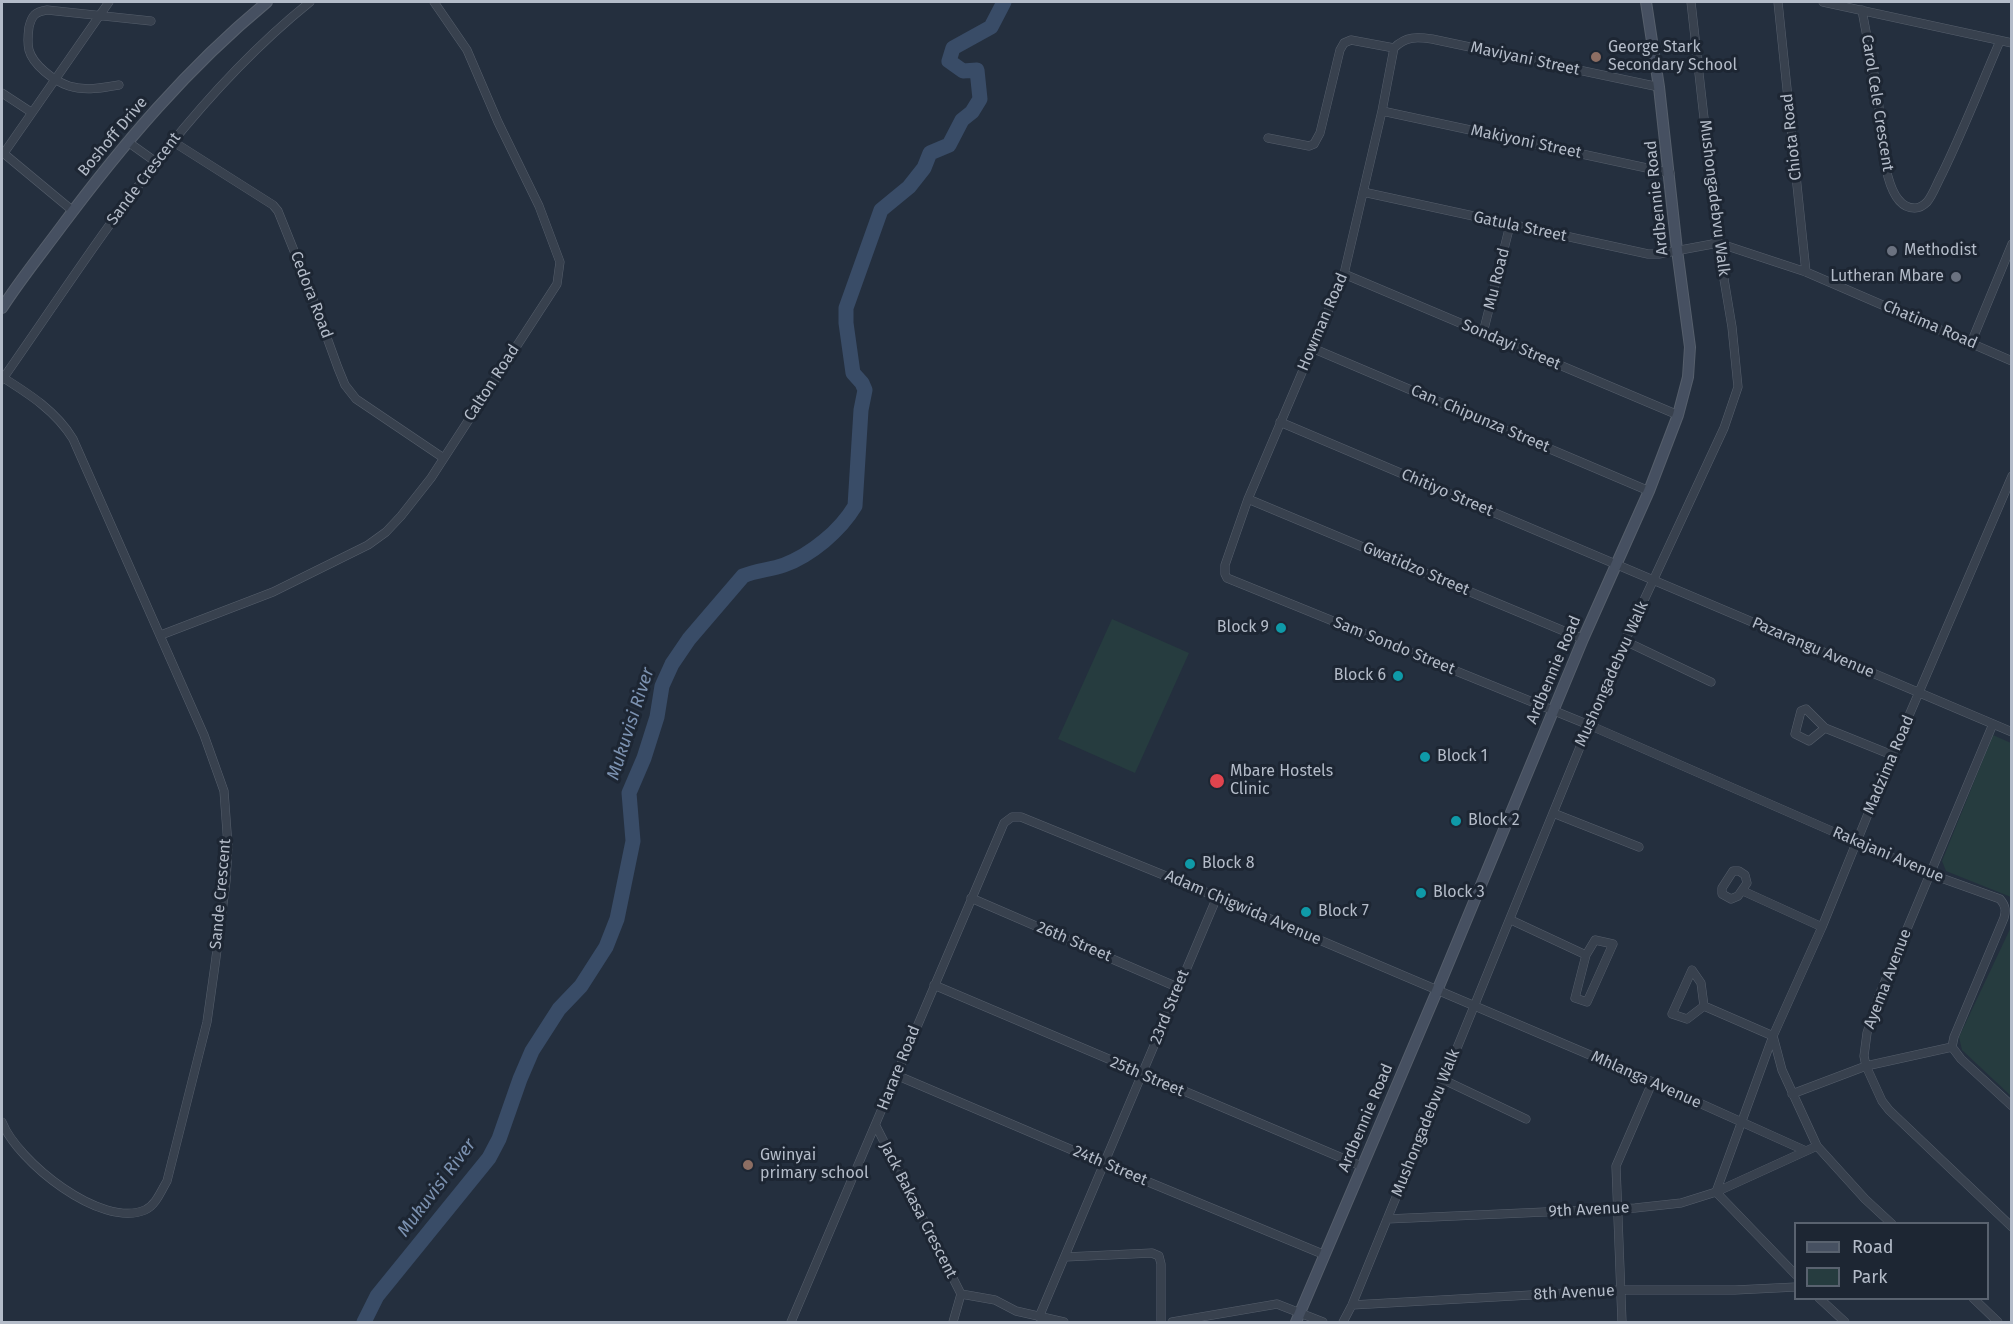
<!DOCTYPE html>
<html>
<head>
<meta charset="utf-8">
<style>
	body { margin:0 }
	#map { position:relative; width:2013px; height:1324px; overflow:hidden; background:#242f3e; font-family:"Fira Sans",sans-serif }
	canvas { display:block }
	.frame { position:absolute; inset:0; border:3px solid #b4bcc9; pointer-events:none }
	.legend { position:absolute; left:1794px; top:1222px; width:195px; height:78px; box-sizing:border-box; background:#1d2633; border:2px solid #59626f; margin:0; padding:8px 10px; list-style:none; font-size:18px; color:#b4bcc9 }
	.legend li { display:flex; align-items:center; gap:12px; height:30px }
	.legend b { width:30px; border:2px solid #59626f }
</style>
</head>
<body>
<div id="map">
<canvas width="2013" height="1324"></canvas>
<div class="frame"></div>
<ul class="legend">
<li><b style="height:8px;background:#465061"></b>Road</li>
<li><b style="height:16px;background:#263c3f"></b>Park</li>
</ul>
</div>
<script>
const context = document.querySelector('canvas').getContext('2d');
context.lineJoin = 'round';
function paint(path, color) { context.fillStyle = color; context.fill(path, 'evenodd'); }
function trace(path, color, width, dash) { context.strokeStyle = color; context.lineWidth = width; context.lineCap = dash ? 'butt' : 'round'; context.setLineDash(dash || []); context.stroke(path); }
function drawText(font, color, halo, rows, align = 'center') {
  context.font = font + ' "Fira Sans",sans-serif'; context.lineWidth = 6; context.setLineDash([]); context.textBaseline = 'middle'; context.strokeStyle = halo; context.fillStyle = color; for (const [text, x, y, turn = 0] of rows) {
    context.save(); context.translate(x, y); context.rotate((+turn || 0) * Math.PI / 180); context.textAlign = isNaN(turn) ? turn : align; if (halo) context.strokeText(text, 0, 0); context.fillText(text, 0, 0); context.restore();
  }
}
const green = new Path2D(`
	M1112,619L1189,653L1135,773L1058,739Z
	M1993,735L2011,743V897L1946,871L1942,861Z
	M2011,927V1096L1962,1050L1959,1037Z`);
const river = new Path2D(`
	M364,1322L377,1296L489,1158L499,1139L520,1079L532,1051L559,1009L581,986L606,947L617,919L633,841L629,793L644,758L657,717L662,686L672,664L689,639L743,576C757,570 770,570 784,565C811,555 840,531 855,506L861,410L865,390L862,383L853,373L846,323V308L881,210L909,187L924,168L930,153L949,145L962,120L972,112L980,99L977,70L963,71L949,61L953,48L991,27L1004,2`);
const minor = new Path2D(`
	M1778,2L1806,272
	M1823,2L2012,43
	M1862,10C1867,39 1874,69 1878,99C1882,122 1880,209 1915,208C1920,208 1924,205 1927,202C1933,195 1937,183 1942,174C1963,131 1981,85 2000,41
	M1394,48L1382,111L1344,274L1248,499L1225,565V574L1227,578L1589,725L1930,874L2000,899C2006,906 2006,911 2004,918L1954,1037L1952,1047L1961,1059L2012,1106
	M1394,48C1406,36 1417,37 1432,39L1659,87
	M119,85C102,88 85,91 69,86C54,81 33,65 29,50C27,42 28,35 29,27C32,15 35,12 47,10L151,21
	M2,93L31,112
	M1382,111L1670,173
	M1268,138L1309,146L1314,144L1320,133L1340,50L1344,43L1351,40L1394,48
	M172,141L273,205L278,211L309,288L338,368L345,385L356,399L442,457
	M128,142L156,162
	M2,152L73,211
	M4,153L109,2
	M1363,192L1648,254H1659L1718,243L1806,272L2012,361
	M1344,274L1678,415
	M1483,333L1510,225
	M1971,343L2012,244
	M1312,348L1649,491
	M2,377C29,394 56,411 73,439L204,735L224,791L228,846L226,881L215,965L207,1022L167,1181C161,1191 156,1205 145,1210C101,1229 17,1161 2,1122
	M2,380C95,247 182,105 310,2
	M1280,422L2012,732
	M1248,499L1583,639
	M161,635L273,592L368,545L386,532L401,516L431,478L557,284L560,262L539,206L498,122L467,50L434,2
	M1625,641L1711,682
	M1993,724L1878,998L1867,1033L1864,1056L1866,1066L1882,1101L1889,1110L2012,1227
	M1825,728L1809,741L1795,734L1801,711L1806,709L1825,728L1892,755
	M1553,813L1639,847
	M1733,871H1739L1745,875L1747,883L1738,896L1731,899L1722,894V888Z
	M1743,891L1822,927
	M971,898L1177,987
	M1511,920L1586,955
	M1595,940L1613,944L1587,1002L1575,998L1586,955Z
	M1692,970L1701,983L1704,1006L1687,1019L1672,1014Z
	M934,985L1361,1166
	M1704,1006L1773,1036L1782,1070L1817,1146L1865,1199L1892,1224
	M896,1075L1105,1164L1325,1255
	M1444,1080L1526,1119
	M1792,1094L1866,1066L1952,1047
	M876,1126L961,1294
	M1387,1219L1635,1208L1681,1203L1716,1192L1773,1036L1822,927L1892,755L2012,476
	M1065,1257L1152,1253L1159,1256L1161,1264V1322
	M1796,1275L1716,1192L1806,1151
	M961,1294L995,1300L1016,1311L1064,1322
	M1819,1298L1845,1322
	M1973,1298L1998,1322
	M1352,1305L1620,1290H1735L1796,1287
	M1039,1317L1217,897
	M791,1322L1004,823L1012,817H1021L1242,907L1637,1075L1806,1151L1817,1146
	M953,1322L961,1294
	M1172,1322L1277,1304L1323,1322
	M1343,1322L1352,1305L1589,725L1625,641L1724,428L1738,387L1732,327L1718,243L1691,2
	M1622,1322L1616,1166L1652,1083`);
const secondary = new Path2D(`
	M2,308C20,280 41,254 61,227C122,145 188,67 267,2
	M1296,1322L1437,991L1583,639L1649,491L1678,415L1688,377L1690,347L1677,250L1659,87L1646,2`);
const markers = [
	[1596,57,6,"#8d6e63"],
	[1892,251,6,"#6b7280"],
	[1956,277,6,"#6b7280"],
	[1281,628,6,"#0f9aa8"],
	[1398,676,6,"#0f9aa8"],
	[1425,757,6,"#0f9aa8"],
	[1217,781,8,"#e0444e"],
	[1456,821,6,"#0f9aa8"],
	[1190,864,6,"#0f9aa8"],
	[1421,893,6,"#0f9aa8"],
	[1306,912,6,"#0f9aa8"],
	[748,1165,6,"#8d6e63"]
];
const poiNames = [
	["George Stark",1608,48],
	["Secondary School",1608,66],
	["Methodist",1904,251],
	["Lutheran Mbare",1944,277,"right"],
	["Block 9",1269,628,"right"],
	["Block 6",1386,676,"right"],
	["Block 1",1437,757],
	["Mbare Hostels",1230,772],
	["Clinic",1230,790],
	["Block 2",1468,821],
	["Block 8",1202,864],
	["Block 3",1433,893],
	["Block 7",1318,912],
	["Gwinyai",760,1156],
	["primary school",760,1174]
];
const streetNames = [
	["Maviyani Street",1525,59,12],
	["Carol Cele Crescent",1877,103,81],
	["Boshoff Drive",113,137,-50],
	["Chiota Road",1792,137,-96],
	["Makiyoni Street",1526,142,12],
	["Sande Crescent",144,179,-53],
	["Ardbennie Road",1657,198,-96],
	["Mushongadebvu Walk",1714,198,83],
	["Gatula Street",1520,227,12],
	["Mu Road",1497,279,-76],
	["Cedora Road",311,295,69],
	["Howman Road",1323,322,-67],
	["Chatima Road",1930,325,23],
	["Sondayi Street",1511,345,23],
	["Calton Road",492,383,-57],
	["Can. Chipunza Street",1480,419,23],
	["Chitiyo Street",1447,493,23],
	["Gwatidzo Street",1416,569,23],
	["Sam Sondo Street",1394,646,22],
	["Pazarangu Avenue",1813,648,23],
	["Ardbennie Road",1554,670,-67],
	["Mushongadebvu Walk",1612,674,-66],
	["Madzima Road",1889,765,-67],
	["Rakajani Avenue",1888,855,23],
	["Sande Crescent",221,894,-85],
	["Adam Chigwida Avenue",1243,908,23],
	["26th Street",1074,942,23],
	["Ayema Avenue",1888,979,-69],
	["23rd Street",1170,1007,-68],
	["Harare Road",899,1068,-68],
	["25th Street",1147,1077,23],
	["Mhlanga Avenue",1646,1080,24],
	["Ardbennie Road",1366,1118,-67],
	["Mushongadebvu Walk",1426,1123,-68],
	["24th Street",1110,1166,23],
	["Jack Bakasa Crescent",918,1210,63],
	["9th Avenue",1589,1210,-3],
	["8th Avenue",1574,1293,-3]
];
const waterNames = [
	["Mukuvisi River",631,724,-72],
	["Mukuvisi River",437,1188,-53]
];
paint(green, '#263c3f');
trace(river, '#394c67', 15);
trace(minor, '#565f6c', 9);
trace(secondary, '#565f6c', 12);
trace(minor, '#38414e', 8);
trace(secondary, '#465061', 10);
for (const [x, y, r, color] of markers) { const dot = new Path2D(); dot.arc(x, y, r, 0, 2 * Math.PI); context.fillStyle = color; context.fill(dot); trace(dot, '#1d2633', 2); }
drawText('16px', '#b4bcc9', '#1d2633', poiNames, 'left');
drawText('16px', '#b4bcc9', '#1d2633', streetNames);
drawText('italic 18px', '#7c92b1', '#1d2633', waterNames);
</script>
</body>
</html>
